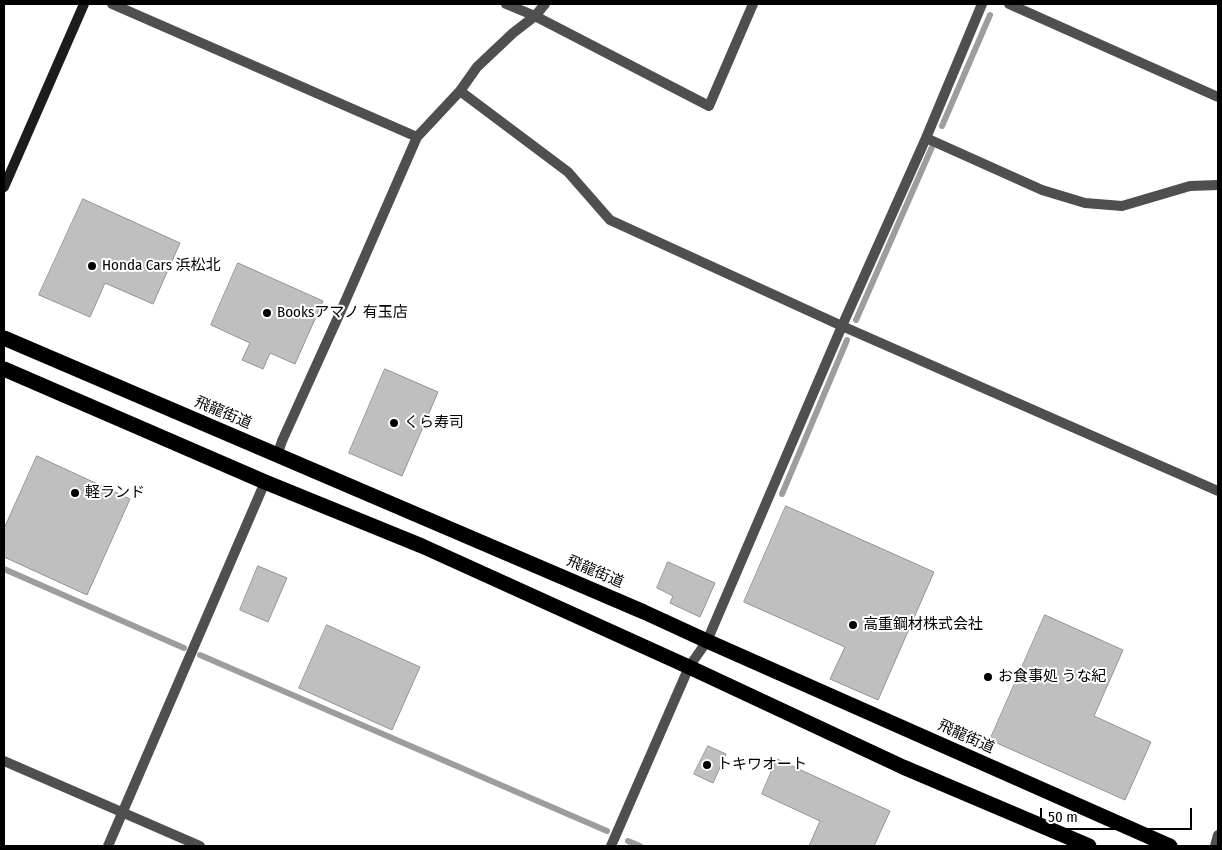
<!DOCTYPE html>
<html>
<head>
<meta charset="utf-8">
<style>
	body { margin:0 }
	#map { position:relative; width:1222px; height:850px; overflow:hidden; background:#fff; font-family:"Fira Sans Condensed",sans-serif }
	canvas { display:block }
	.frame { position:absolute; inset:0; border:5px solid #000; pointer-events:none }
	.scale { position:absolute; left:1040px; top:808px; width:152px; height:22px; box-sizing:border-box; border:2px solid #000; border-top:0; padding-left:6px; font-size:15px; line-height:18px; white-space:nowrap; color:#000; -webkit-text-stroke:4px #fff; paint-order:stroke }
</style>
</head>
<body>
<div id="map">
<canvas width="1222" height="850"></canvas>
<div class="frame"></div>
<div class="scale">50 m</div>
</div>
<script>
const context = document.querySelector('canvas').getContext('2d');
context.lineJoin = 'round';
function trace(path, color, width, dash) { context.strokeStyle = color; context.lineWidth = width; context.lineCap = dash ? 'butt' : 'round'; context.setLineDash(dash || []); context.stroke(path); }
function paint(path, color) { context.fillStyle = color; context.fill(path, 'evenodd'); }
function drawText(font, color, halo, rows, align = 'center') {
  context.font = font + ' "Fira Sans Condensed","Noto Sans JP",sans-serif'; context.lineWidth = 4; context.setLineDash([]); context.textBaseline = 'middle'; context.strokeStyle = halo; context.fillStyle = color; for (const [text, x, y, turn = 0] of rows) {
    context.save(); context.translate(x, y); context.rotate((+turn || 0) * Math.PI / 180); context.textAlign = isNaN(turn) ? turn : align; if (halo) context.strokeText(text, 0, 0); context.fillText(text, 0, 0); context.restore();
  }
}
const stream = new Path2D(`
	M942,126L990,15
	M856,320L932,147
	M782,494L847,340
	M4,569L184,648
	M200,655L607,831
	M628,841L640,846`);
const building = new Path2D(`
	M83,199L180,243L153,304L105,283L90,317L39,295Z
	M238,263L323,301L295,364L270,353L263,369L242,360L250,343L211,325Z
	M385,369L438,392L402,476L349,453Z
	M37,456L130,499L87,595L4,557V529Z
	M786,506L934,572L878,700L830,679L845,647L744,602Z
	M668,562L715,583L700,617L670,603L673,596L657,588Z
	M258,566L287,578L268,622L240,610Z
	M1045,615L1123,650L1094,716L1151,742L1125,800L990,740Z
	M327,625L420,667L392,730L299,688Z
	M708,746L726,754L713,783L694,774Z
	M777,759L890,811L874,846H809L820,821L762,794Z`);
const street = new Path2D(`
	M112,4L417,137
	M506,4L535,16L709,106L753,4
	M1009,4L1218,97
	M460,91L568,172L610,220L842,326L1218,491
	M926,138L1042,190L1085,203L1122,206L1190,186L1218,185
	M277,456L282,441L344,304L417,137L460,91L477,67L513,33L535,16L545,4
	M4,761L200,846
	M108,846L265,482
	M611,846L689,667L707,641L842,326L926,138L982,4
	M1215,846L1218,835`);
const secondary = new Path2D(`
	M4,187L84,4`);
const highway = new Path2D(`
	M4,338L644,612L707,641L1170,846
	M4,369L265,482L422,546L689,667L903,767L1089,846`);
const markers = [
	[92,266,5,"#000"],
	[267,313,5,"#000"],
	[394,423,5,"#000"],
	[75,493,5,"#000"],
	[853,625,5,"#000"],
	[988,677,5,"#000"],
	[707,765,5,"#000"]
];
const poiNames = [
	["Honda Cars 浜松北",102,266],
	["Booksアマノ 有玉店",277,313],
	["くら寿司",404,423],
	["軽ランド",85,493],
	["高重鋼材株式会社",863,625],
	["お食事処 うな紀",998,677],
	["トキワオート",717,765]
];
const streetNames = [
	["飛龍街道",223,413,23],
	["飛龍街道",595,572,23],
	["飛龍街道",966,737,24]
];
trace(stream, '#9d9d9d', 6);
paint(building, '#bfbfbf');
trace(building, '#939393', 1);
trace(street, '#4f4f4f', 10);
trace(secondary, '#1c1c1c', 10);
trace(highway, '#000', 15);
for (const [x, y, r, color] of markers) { const dot = new Path2D(); dot.arc(x, y, r, 0, 2 * Math.PI); context.fillStyle = color; context.fill(dot); trace(dot, '#fff', 2); }
drawText('15px', '#000', '#fff', poiNames, 'left');
drawText('15px', '#000', '#fff', streetNames);
</script>
</body>
</html>
